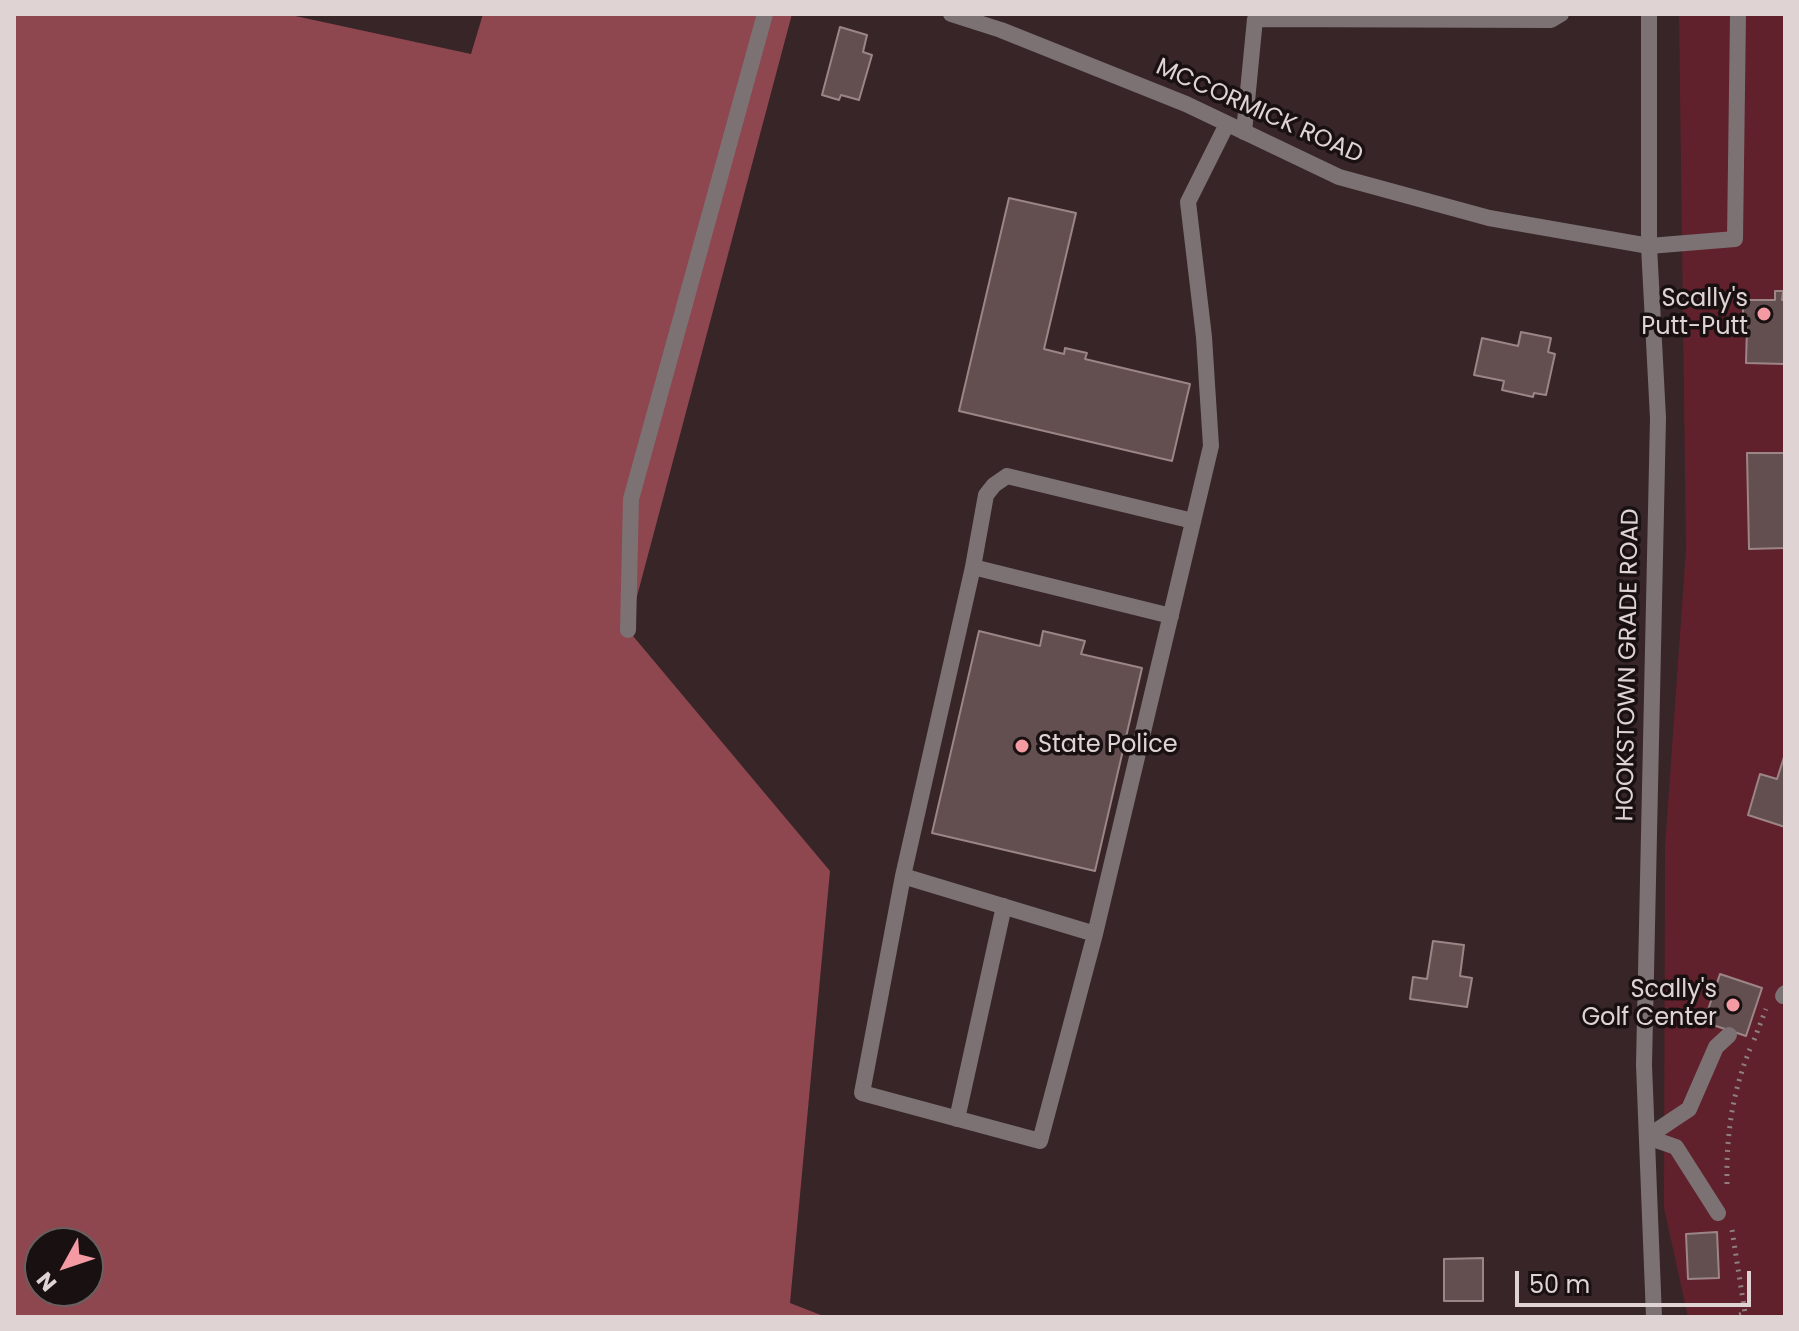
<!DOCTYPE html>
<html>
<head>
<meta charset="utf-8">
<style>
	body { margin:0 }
	#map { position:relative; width:1799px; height:1331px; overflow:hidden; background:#372527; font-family:Poppins,sans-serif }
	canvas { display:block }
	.frame { position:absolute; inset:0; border:16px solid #e0d3d4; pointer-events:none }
	.north { position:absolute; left:24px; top:1227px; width:80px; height:80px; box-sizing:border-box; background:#191111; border:2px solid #695f5f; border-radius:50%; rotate:230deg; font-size:22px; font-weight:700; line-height:32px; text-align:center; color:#e0d3d4 }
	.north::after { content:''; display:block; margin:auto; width:28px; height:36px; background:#f49aa3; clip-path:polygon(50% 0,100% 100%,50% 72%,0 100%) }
	.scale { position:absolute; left:1515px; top:1271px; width:236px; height:36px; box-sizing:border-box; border:4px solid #e0d3d4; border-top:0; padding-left:10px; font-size:24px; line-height:28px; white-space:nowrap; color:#e0d3d4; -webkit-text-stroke:6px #191111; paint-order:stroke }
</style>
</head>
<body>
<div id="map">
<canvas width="1799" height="1331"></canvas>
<div class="frame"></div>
<div class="north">N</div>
<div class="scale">50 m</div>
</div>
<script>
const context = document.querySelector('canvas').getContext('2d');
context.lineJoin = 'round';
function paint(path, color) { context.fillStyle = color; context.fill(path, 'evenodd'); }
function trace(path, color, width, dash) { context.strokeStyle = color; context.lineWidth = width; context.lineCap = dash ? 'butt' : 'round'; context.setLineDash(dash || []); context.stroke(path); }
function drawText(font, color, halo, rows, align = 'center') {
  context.font = font + ' Poppins,sans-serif'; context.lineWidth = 7; context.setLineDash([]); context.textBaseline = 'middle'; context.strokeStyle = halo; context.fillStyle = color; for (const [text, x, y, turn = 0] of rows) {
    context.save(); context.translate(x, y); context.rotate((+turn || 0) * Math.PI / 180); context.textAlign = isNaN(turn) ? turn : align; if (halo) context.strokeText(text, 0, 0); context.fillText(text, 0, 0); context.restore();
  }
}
const green = new Path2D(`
	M1679,14H1785V1317H1688L1664,1208L1665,847L1686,549Z`);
const forest = new Path2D(`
	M14,14H286L471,54L483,14H792L628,630L830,871L790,1303L826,1317H14ZM40,1243H88V1291H40Z`);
const building = new Path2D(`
	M840,27L867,35L863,52L872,55L859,100L841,95L839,100L822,95Z
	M1009,198L1076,213L1044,349L1064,354L1065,348L1087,353L1085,359L1190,384L1172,461L959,411Z
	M1775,291H1783L1782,300H1785V364L1746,363L1747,327H1743V300H1775Z
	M1521,332L1551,338L1548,352L1555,354L1546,395L1534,393L1533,397L1502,390L1504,381L1474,375L1482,338L1518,346Z
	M1747,453H1785V548L1749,549Z
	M979,631L1040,646L1043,631L1085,641L1081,654L1142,668L1095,871L932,833Z
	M1785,754V827L1748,815L1760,774L1777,779Z
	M1433,941L1464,945L1460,976L1472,978L1467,1007L1410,999L1413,977L1427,979Z
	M1720,974L1762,988L1746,1036L1704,1022Z
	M1717,1232L1719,1278L1688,1279L1686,1234Z
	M1483,1258V1301H1444V1259Z`);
const path = new Path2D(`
	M1754,1040L1766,1009
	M1727,1184C1726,1137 1732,1093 1750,1049
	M1732,1230L1745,1313L1734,1317`);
const service = new Path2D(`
	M1244,132L1255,19L1551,20L1561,14
	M1649,246L1735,239L1738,14
	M973,567L986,495L994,485L1007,476L1193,521
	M1171,616L973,567L903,876L1095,934L1211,446L1204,337L1188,202L1227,124
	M628,630L631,499L765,14
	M903,876L862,1093L1040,1141L1095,934
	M1783,996L1785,993
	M957,1119L1004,906
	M1718,1213L1676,1147L1647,1137L1689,1109L1716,1047L1729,1035`);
const minor = new Path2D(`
	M951,14L1001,30L1186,104L1339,177L1489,218L1649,246`);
const tertiary = new Path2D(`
	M1649,14V246L1658,418L1644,1065L1654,1317`);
const markers = [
	[1764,314,8,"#f49aa3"],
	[1022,746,8,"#f49aa3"],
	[1733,1005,8,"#f49aa3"]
];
const streetNames = [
	["MCCORMICK ROAD",1259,112,24],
	["HOOKSTOWN GRADE ROAD",1629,665,-89]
];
const poiNames = [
	["Scally's",1748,300],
	["Putt-Putt",1748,328],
	["State Police",1038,746,"left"],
	["Scally's",1717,991],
	["Golf Center",1717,1019]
];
paint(green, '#61212c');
paint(forest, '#8e464f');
paint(building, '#644f50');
trace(building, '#9b8586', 2);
trace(path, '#8e7f81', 5, [2, 6]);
trace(service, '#7c7273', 16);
trace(minor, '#7c7273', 16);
trace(tertiary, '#7c7273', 16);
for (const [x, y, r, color] of markers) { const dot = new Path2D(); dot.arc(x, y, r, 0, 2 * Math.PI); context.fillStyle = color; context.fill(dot); trace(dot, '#191111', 3); }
drawText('24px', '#e0d3d4', '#191111', streetNames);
drawText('24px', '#e0d3d4', '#191111', poiNames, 'right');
</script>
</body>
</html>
